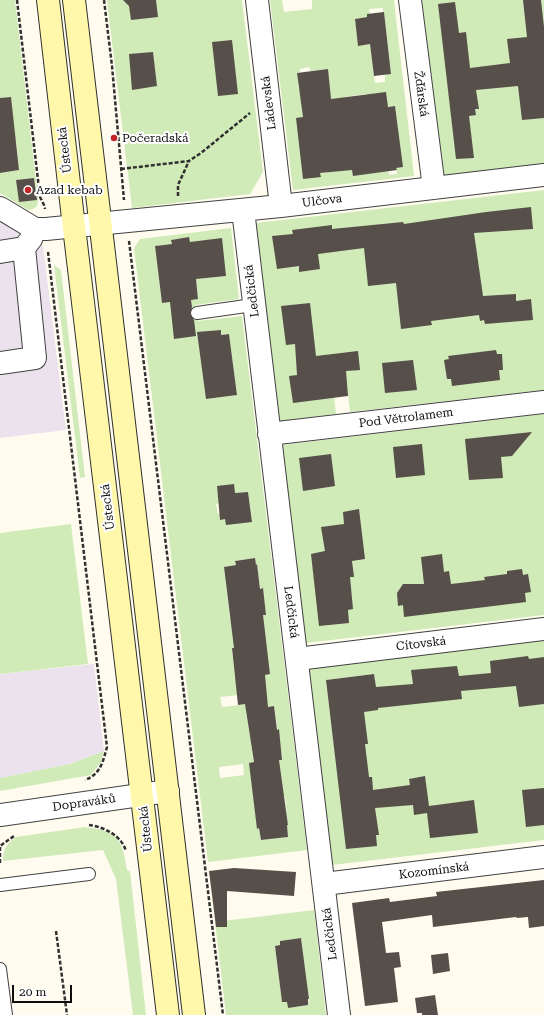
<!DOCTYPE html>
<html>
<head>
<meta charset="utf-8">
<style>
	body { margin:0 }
	#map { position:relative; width:544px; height:1015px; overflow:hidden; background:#fffcef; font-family:"Roboto Serif",serif }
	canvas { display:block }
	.scale { position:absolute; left:12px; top:985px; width:60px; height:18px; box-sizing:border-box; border:2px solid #0e0e0e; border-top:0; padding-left:5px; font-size:12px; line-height:14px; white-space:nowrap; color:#0e0e0e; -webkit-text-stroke:3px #fff; paint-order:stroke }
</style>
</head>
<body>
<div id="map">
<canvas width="544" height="1015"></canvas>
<div class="scale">20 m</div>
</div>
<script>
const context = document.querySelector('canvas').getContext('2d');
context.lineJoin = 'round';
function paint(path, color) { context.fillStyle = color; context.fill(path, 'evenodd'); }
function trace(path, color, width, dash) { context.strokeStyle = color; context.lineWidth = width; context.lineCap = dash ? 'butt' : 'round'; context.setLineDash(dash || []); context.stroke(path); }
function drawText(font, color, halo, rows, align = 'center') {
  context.font = font + ' "Roboto Serif",serif'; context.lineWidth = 4; context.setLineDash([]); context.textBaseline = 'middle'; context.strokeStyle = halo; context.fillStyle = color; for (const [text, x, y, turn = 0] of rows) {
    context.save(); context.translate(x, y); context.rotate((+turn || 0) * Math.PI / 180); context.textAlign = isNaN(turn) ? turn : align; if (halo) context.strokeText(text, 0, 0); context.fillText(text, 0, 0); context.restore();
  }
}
const industrial = new Path2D(`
	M0,220L43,246L66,430L0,438Z
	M94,664L104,751L70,764L0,778V674Z`);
const green = new Path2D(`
	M0,0H15L38,198C38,206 37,209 28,210L0,193V173L19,170L16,140L8,141L0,127ZM34,178L37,199L19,202L16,180Z
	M107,0H242L263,172L250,194L132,208Z
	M270,0H282L284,12L312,9V0H394L414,176L293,190ZM383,8V13H384L391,73L385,75V82L375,83L370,44L358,45L355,19L367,17V14H370L369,9ZM309,67L310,71L327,69L329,86L299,90L297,73L300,72V69ZM366,94V95L346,115L344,97ZM395,106L402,167L396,168L397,174L389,175L378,108ZM296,118L326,165L327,173H320L321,177Z
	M422,0H544V165L443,177Z
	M544,190V390L350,412L348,395L334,396L336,414L280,421L256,223Z
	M231,228L239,299L195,305L198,321L242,316L307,850L208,862L134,248L140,239ZM189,237L190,242L226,276L196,279L198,299L162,303L155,246L172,244V240ZM220,330L221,335L229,334L237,395L206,399L211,331ZM233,484L235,493L248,492L252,521L225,519L220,514H218L216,504L219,503L217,487ZM254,558L256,565H257L260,588H262L266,615L230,619L224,567L236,565L235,561ZM266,644L270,674L235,679L232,649ZM239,695L240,705L222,707L220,697ZM267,701L268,707L274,706L282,760L254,763L246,710L257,708V702ZM243,764L244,775L220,778L219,767ZM284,797H285L288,825H287L288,837L261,840L259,828L258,829Z
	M54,265L61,270L85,477L80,478Z
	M544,414V615L306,643L282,445Z
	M71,524L88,664L0,674V533Z
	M544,640V840L332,865L309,668ZM374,674L378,710L330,715L326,680Z
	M104,751L101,762L91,775L0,791V778L70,764Z
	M85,827C92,828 103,829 110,833C123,840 125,858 127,870L130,871L146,1015H133L116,879L103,850L3,861C4,848 5,845 16,837Z
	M314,910L326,1015H226L215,922ZM301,938L309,999L308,1005L288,1008L287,1002H282L275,946L280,945V941Z`);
const building = new Path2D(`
	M123,0H156L158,17L131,20L129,6Z
	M523,0H541L544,27V118L522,120L518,86L476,90L479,109H475L476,115L469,116L474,158L456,159L438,4L455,2L459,33L466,32L470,68L510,63L507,39L527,37Z
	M384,12L391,74L374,76L370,44L358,46L355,19L367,17V14Z
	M232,40L238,94L218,96L212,42Z
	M153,52L157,86L132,90L129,54Z
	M328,69L331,99L386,92L388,107L395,106L403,167L396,168L397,170L353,176L352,170L320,173L321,177L303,179L296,118L303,117L297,73Z
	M11,97L19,170L0,173V98Z
	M34,178L37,200L19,202L16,180Z
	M531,207L533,229L474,233L483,296L516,294V301L531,299L533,320L485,324L484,320L480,321L479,315L431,321L432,325L401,329L396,283L368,286L364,248L318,254L320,269L299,272V266L277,269L272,236L293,234L292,230L332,225V229L403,222L404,224L486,212Z
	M189,237L190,242L222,238L226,276L196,279L198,299L191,300L192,307L190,314L194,320L196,336L174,339L170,302L162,303L155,246L172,244L171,240Z
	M310,303L316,356L358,351L360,370L346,371L348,396L293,403L289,376L297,375L295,344L286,345L281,306Z
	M221,330V335L229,334L237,395L206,399L197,332Z
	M496,350L497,354H502L503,370H499L500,380L452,386L451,379H447L444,360L449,359L448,356Z
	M413,360L417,390L385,393L382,363Z
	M532,432L512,456L501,457L503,478L469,480L465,439Z
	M422,444L425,475L396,478L393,447Z
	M331,454L335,486L303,491L299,458Z
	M234,484L235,493L248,492L252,522L226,525L225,519L220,520L217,486Z
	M359,509L365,559L352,561L354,577H350L353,609L348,610L349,623L319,626L311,554L325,551L321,527L344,524L343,512Z
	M442,554L444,572L449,571L451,584L485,580L484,577L507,574V571L522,569L523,575L528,574L531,592L525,593L526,602L404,617L403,605L398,606L397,593L403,584H424L421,557Z
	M255,558L256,565L257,564L260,589L263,588L266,615H263L270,674L265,675L268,707L274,706L277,730L279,729L282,760H279L288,825H287L288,837L261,840L259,828L257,829L249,763L254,762L245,704L238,705L232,648H234L224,567L236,565L235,561Z
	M528,656L529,659L544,657V704L519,707L516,686L461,691L462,699L378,708V710L364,712L368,744H365L369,777H372L373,790L410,785L409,779L425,776L429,806L474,800L478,833L430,838L427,813L414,815L413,805L375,808L379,835H376L377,846L346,849L326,680L374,674L376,687L413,684L411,670L457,666L459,676L491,673L490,661Z
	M544,788V825L526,827L522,790Z
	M234,868L296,872L294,896L227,891V927H216L209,871Z
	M544,880V926L529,928L528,917L517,918L516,917L433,927L432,915L382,922L386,953L399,952L401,967L394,968L398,1002L365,1006L352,903L389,898L390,902L437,896L436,892Z
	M301,938L309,999H308V1005L288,1008L287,1002H282L275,946L280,945V941Z
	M448,953L450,971L433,974L431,955Z
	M435,995L438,1015H422V1013H417L415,998Z`);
const path = new Path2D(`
	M17,0L40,197L44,205L45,209
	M104,0L112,66L124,200
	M121,169L189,161L201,153L250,113
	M178,196V185L189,161
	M129,241L223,1015
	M48,252L107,747C103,761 101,774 85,780
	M89,825C104,827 121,835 126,851
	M0,863V846L14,836
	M56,931L67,1015`);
const lane = new Path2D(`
	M197,313L253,305
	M0,885L89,874
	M0,969L6,1015`);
const street = new Path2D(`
	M257,0L281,206
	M410,0L434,188
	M0,208L35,229H46L281,206L544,175
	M243,210L339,1015
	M0,252L24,248
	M0,363L35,358L24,248L31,239L35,229
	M269,434L544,402
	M297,659L544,629
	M0,815L168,791
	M324,884L544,857`);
const secondary = new Path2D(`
	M48,0L74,227L168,1015
	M74,0L194,1015`);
const markers = [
	[114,138,4,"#bf2527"],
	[28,190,4,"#bf2527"]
];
const streetNames = [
	["Žďárská",421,94,82],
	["Ládevská",269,103,-97],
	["Ústecká",65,150,-97],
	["Ulčova",322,201,-7],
	["Ledčická",252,291,-97],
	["Pod Větrolamem",406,418,-7],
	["Ústecká",108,507,-97],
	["Ledčická",291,612,83],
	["Cítovská",421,644,-7],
	["Dopraváků",84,803,-8],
	["Ústecká",146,829,-96],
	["Kozomínská",434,871,-7],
	["Ledčická",330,934,-97]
];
const poiNames = [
	["Počeradská",122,138],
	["Azad kebab",36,190]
];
paint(industrial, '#ece2ed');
paint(green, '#d0eab8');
paint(building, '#574f4a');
trace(lane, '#414141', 14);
trace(street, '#414141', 24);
trace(secondary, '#303030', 24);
trace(path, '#303030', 2.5, [4, 2]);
trace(lane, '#fff', 12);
trace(street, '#fff', 22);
trace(secondary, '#fff8aa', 22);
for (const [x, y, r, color] of markers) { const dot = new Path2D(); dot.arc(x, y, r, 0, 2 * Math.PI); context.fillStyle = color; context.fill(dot); trace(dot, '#fff', 1.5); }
drawText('12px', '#0e0e0e', '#fff', streetNames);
drawText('12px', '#0e0e0e', '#fff', poiNames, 'left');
</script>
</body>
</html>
